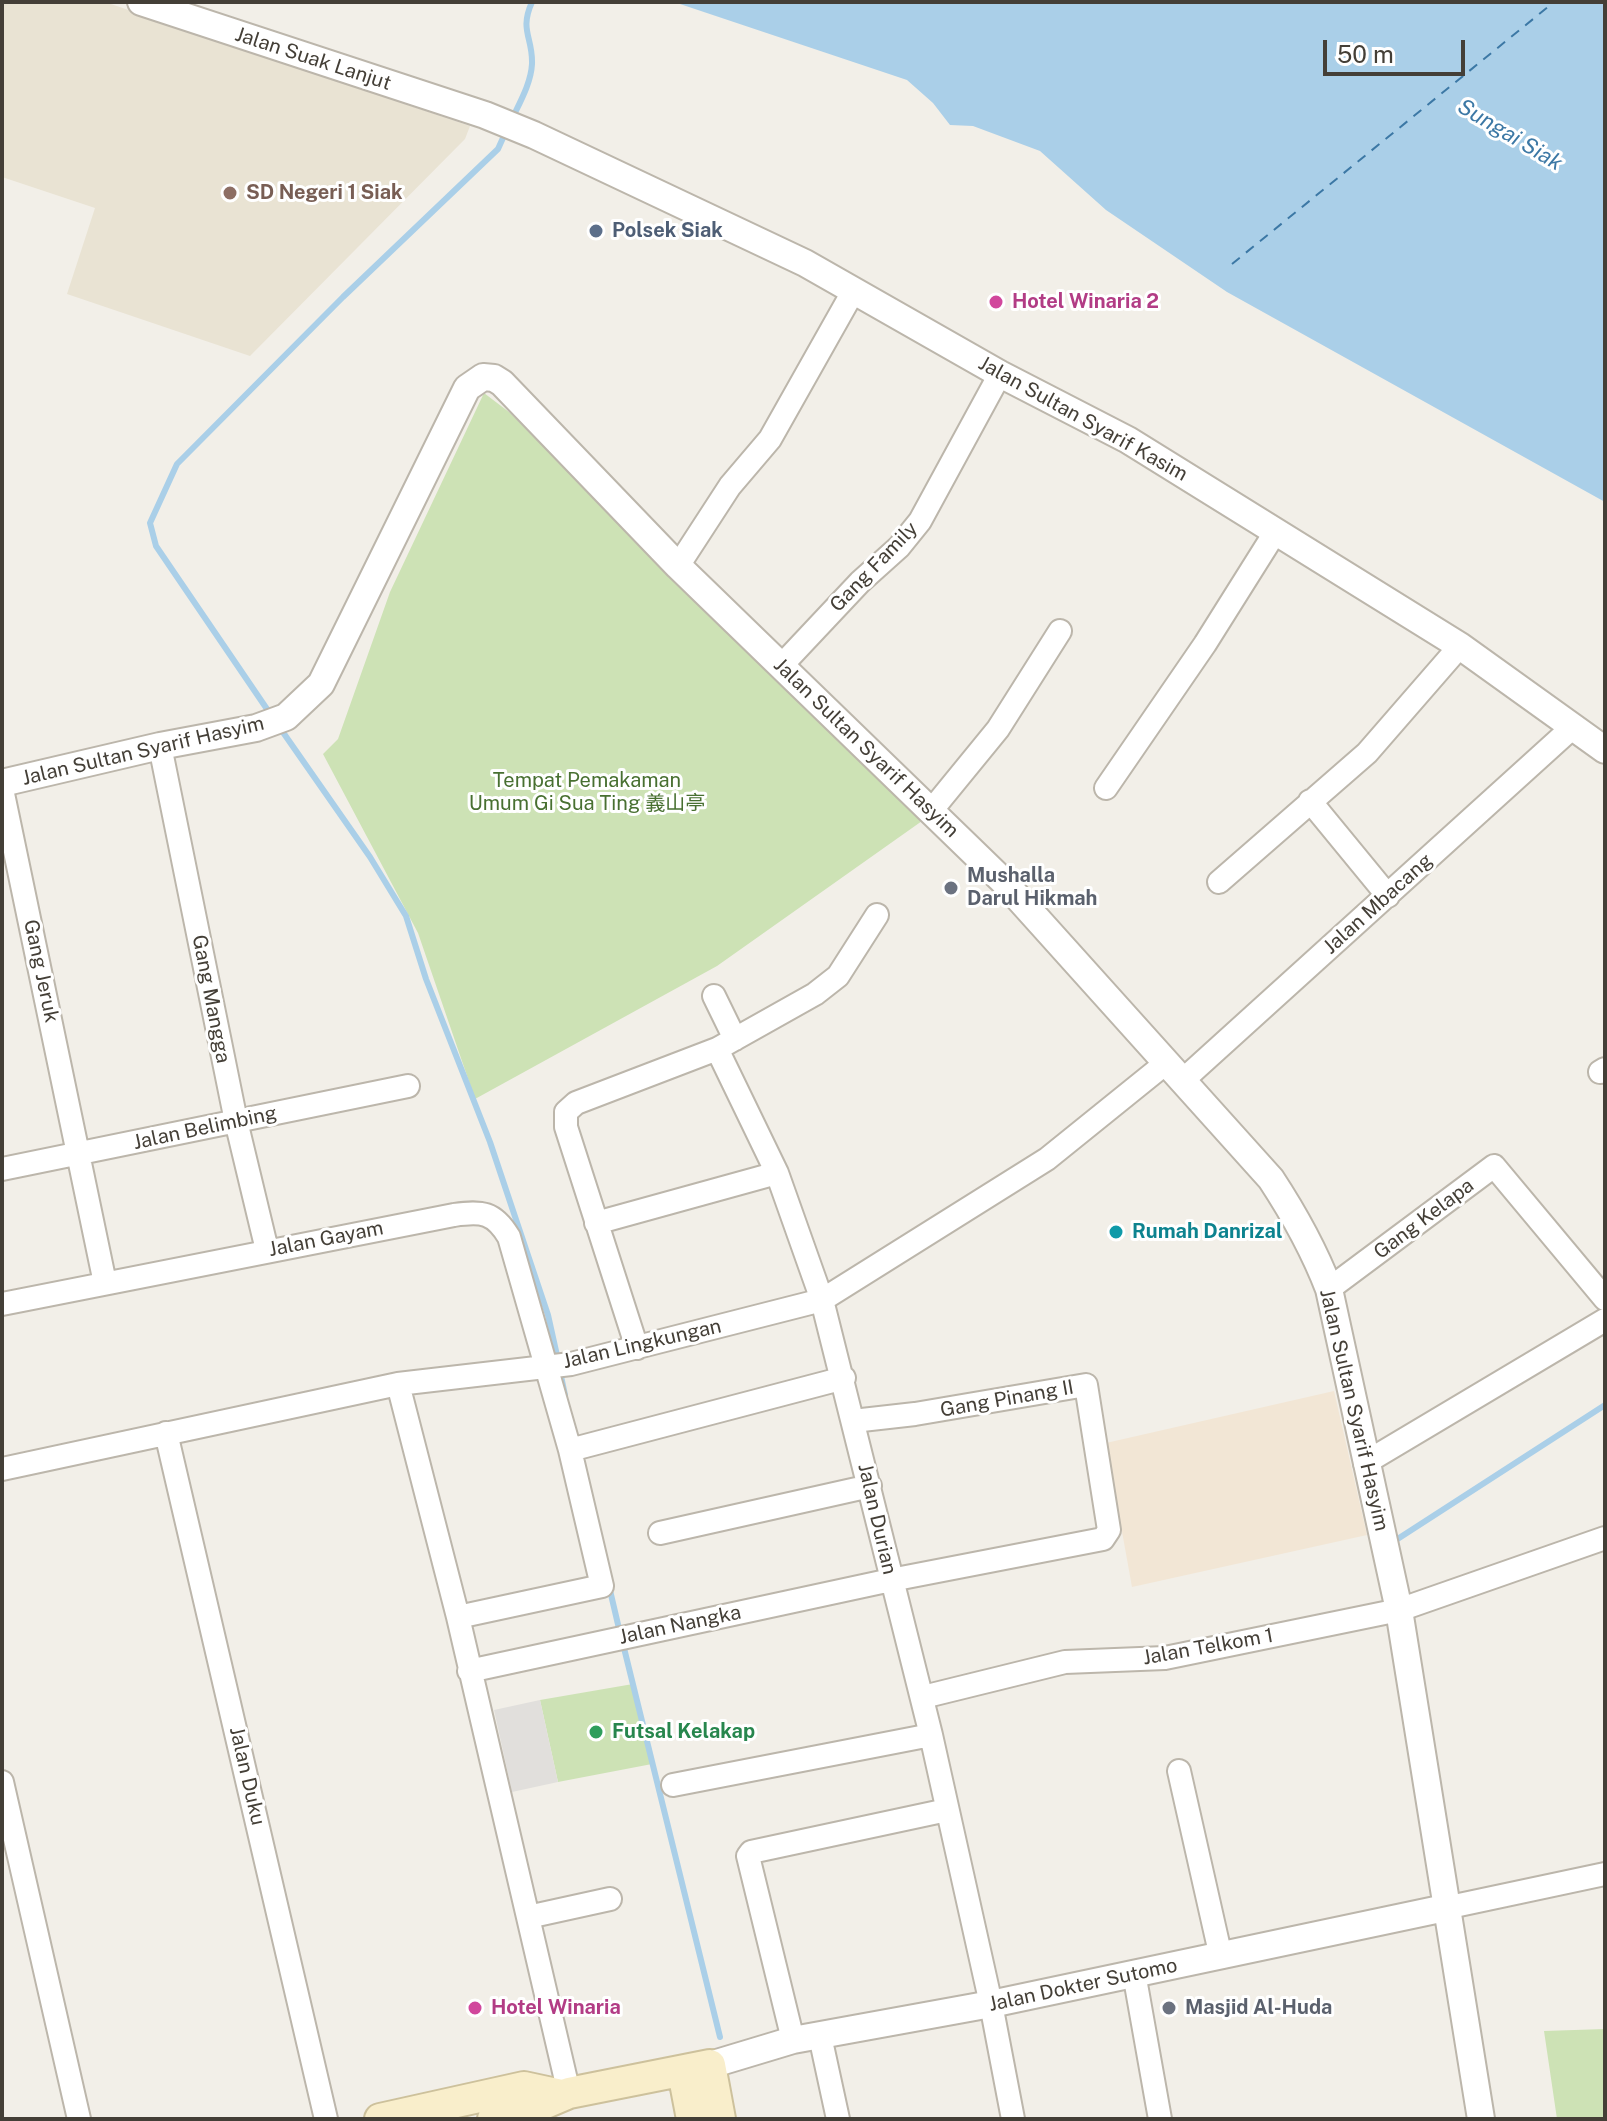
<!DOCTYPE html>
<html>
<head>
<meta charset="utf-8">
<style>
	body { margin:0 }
	#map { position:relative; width:1607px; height:2121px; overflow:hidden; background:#f2efe8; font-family:"Public Sans",sans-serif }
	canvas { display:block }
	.frame { position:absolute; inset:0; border:4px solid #443f37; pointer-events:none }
	.scale { position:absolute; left:1323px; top:40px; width:142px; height:36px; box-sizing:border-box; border:4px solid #443f37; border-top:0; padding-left:10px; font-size:24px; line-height:28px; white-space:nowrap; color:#443f37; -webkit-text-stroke:6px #fff; paint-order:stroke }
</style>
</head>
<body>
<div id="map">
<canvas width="1607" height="2121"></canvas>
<div class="frame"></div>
<div class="scale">50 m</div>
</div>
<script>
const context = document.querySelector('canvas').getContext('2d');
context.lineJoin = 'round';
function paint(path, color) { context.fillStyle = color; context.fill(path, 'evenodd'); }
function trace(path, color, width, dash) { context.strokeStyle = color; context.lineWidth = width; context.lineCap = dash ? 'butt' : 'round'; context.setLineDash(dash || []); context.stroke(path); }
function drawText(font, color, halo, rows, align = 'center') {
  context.font = font + ' "Public Sans","Noto Sans SC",sans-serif'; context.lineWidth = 6; context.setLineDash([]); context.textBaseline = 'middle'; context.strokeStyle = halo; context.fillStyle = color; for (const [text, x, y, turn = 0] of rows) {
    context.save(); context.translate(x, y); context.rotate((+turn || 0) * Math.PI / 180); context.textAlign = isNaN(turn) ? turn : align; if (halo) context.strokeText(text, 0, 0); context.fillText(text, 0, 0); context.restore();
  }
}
const commercial = new Path2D(`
	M1334,1391L1367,1535L1132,1587L1106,1443Z`);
const education = new Path2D(`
	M2,2H105L470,126L465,139L250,356L67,294L95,208L2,177Z`);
const green = new Path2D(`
	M484,393L509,412L922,821L717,966L475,1099L418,933L323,754L338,739L390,592Z
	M633,1684L652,1764L558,1782L540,1700Z
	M1605,2029V2119H1557L1544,2031Z`);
const parking = new Path2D(`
	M540,1700L558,1782L512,1792L494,1710Z`);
const water = new Path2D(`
	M674,2H1605V502L1227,292L1106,210L1040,151L973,126L950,125L933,103L907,80Z`);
const stream = new Path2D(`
	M512,119C520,102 531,83 532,64C533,37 519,31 532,2
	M271,715L156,546L150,523L177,464L343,297L498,149L507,129
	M280,728L370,857L406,916L426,979L490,1142L548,1315L558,1360
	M560,1371L565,1395
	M1396,1540L1605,1405
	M609,1586L620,1633
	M623,1644L720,2037`);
const ferry = new Path2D(`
	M1232,264L1554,2`);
const minor = new Path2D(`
	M678,566L730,486L770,439L854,290
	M781,666L860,582L899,547L920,521L1000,374
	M160,746L236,1121L267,1250
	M1106,788L1205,644L1276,531
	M2,789L105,1283
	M1310,801L1388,896
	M931,811L998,729L1060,631
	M1219,882L1367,753L1460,646
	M714,996L735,1039
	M717,1049L777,1173L822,1300L931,1735L991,2004L1013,2119
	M1600,1072L1605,1069
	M1182,1081L1574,726
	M2,1169L408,1086
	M596,1223L777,1173
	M1329,1289L1494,1166L1605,1299
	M2,1304L454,1215C482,1211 494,1212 509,1237L570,1450L602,1586L458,1617
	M637,1348L566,1127V1112L576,1103L717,1049L815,994L838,976L877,915
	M398,1384L458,1617L569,2093
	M166,1433L326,2119
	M570,1450L844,1378
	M1365,1463L1605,1320
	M2,1469L398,1384L571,1364L822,1300L1047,1159L1166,1063
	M660,1533L870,1486
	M469,1671L891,1580L1103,1539L1109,1530L1086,1385L915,1414L853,1421
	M923,1697L1065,1662L1165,1658L1399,1610L1605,1538
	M1179,1771L1221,1957
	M2,1782L79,2119
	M673,1785L931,1735
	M1445,1908L1605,1874
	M528,1917L610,1899
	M1134,1973L1160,2119
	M820,2036L838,2119
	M793,2040L748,1856L751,1852L947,1810`);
const tertiary = new Path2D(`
	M141,2L485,115L534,135L805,263L1000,374L1128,440L1460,646L1605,750
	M2,783L160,746L256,728L286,717L321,684L467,388L483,377L494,378L502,383L678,566L1003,881L1271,1179C1294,1214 1314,1250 1329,1289L1399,1610L1481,2119
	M710,2065L793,2040L991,2004L1445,1908`);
const secondary = new Path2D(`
	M683,2072L692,2119
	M380,2119L524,2087L561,2095
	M493,2119L529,2110L569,2093L710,2065L720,2119`);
const markers = [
	[230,193,8,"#8d6e63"],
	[596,231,8,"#5c6f8a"],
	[996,302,8,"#d1479c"],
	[951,888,8,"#6b7280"],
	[1116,1232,8,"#0f9aa8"],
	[596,1732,8,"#2e9e5b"],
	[475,2008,8,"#d1479c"],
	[1169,2008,8,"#6b7280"]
];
const streetNames = [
	["Jalan Suak Lanjut",313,59,18],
	["Jalan Sultan Syarif Kasim",1083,419,29],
	["Gang Family",874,567,-46],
	["Jalan Sultan Syarif Hasyim",866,748,44],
	["Jalan Sultan Syarif Hasyim",143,751,-13],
	["Jalan Mbacang",1378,904,-42],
	["Gang Jeruk",41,971,78],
	["Gang Mangga",211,999,79],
	["Jalan Belimbing",205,1128,-12],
	["Gang Kelapa",1424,1219,-37],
	["Jalan Gayam",326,1239,-11],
	["Jalan Lingkungan",642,1344,-13],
	["Gang Pinang II",1007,1399,-10],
	["Jalan Sultan Syarif Hasyim",1354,1410,77],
	["Jalan Durian",877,1519,77],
	["Jalan Nangka",680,1625,-12],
	["Jalan Telkom 1",1208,1647,-10],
	["Jalan Duku",247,1776,77],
	["Jalan Dokter Sutomo",1083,1985,-12]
];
const educationNames = [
	["SD Negeri 1 Siak",246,193]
];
const serviceNames = [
	["Polsek Siak",612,231]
];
const hotelNames = [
	["Hotel Winaria 2",1012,302],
	["Hotel Winaria",491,2008]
];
const parkNames = [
	["Tempat Pemakaman",587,781],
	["Umum Gi Sua Ting 義山亭",587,804]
];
const worshipNames = [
	["Mushalla",967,876],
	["Darul Hikmah",967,899],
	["Masjid Al-Huda",1185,2008]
];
const cultureNames = [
	["Rumah Danrizal",1132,1232]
];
const leisureNames = [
	["Futsal Kelakap",612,1732]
];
const waterNames = [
	["Sungai Siak",1510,135,31]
];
paint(commercial, '#f2e6d5');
paint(education, '#e9e3d3');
paint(green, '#cde2b5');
paint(parking, '#e1dfdc');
paint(water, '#aacfe8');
trace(stream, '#aacfe8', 6);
trace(ferry, '#3c78a5', 2, [10, 8]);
trace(minor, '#bcb6ab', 26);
trace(tertiary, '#bcb6ab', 30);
trace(secondary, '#cdc19c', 34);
trace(minor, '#fff', 22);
trace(tertiary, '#fff', 26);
trace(secondary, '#f9eecb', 30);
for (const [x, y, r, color] of markers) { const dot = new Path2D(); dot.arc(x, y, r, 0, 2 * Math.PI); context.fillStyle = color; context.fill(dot); trace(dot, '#fff', 3); }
drawText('20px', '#443f37', '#fff', streetNames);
drawText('bold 20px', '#785e54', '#fff', educationNames, 'left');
drawText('bold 20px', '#4e5e75', '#fff', serviceNames, 'left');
drawText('bold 20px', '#b23c85', '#fff', hotelNames, 'left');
drawText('20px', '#487031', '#fff', parkNames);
drawText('bold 20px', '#5b616d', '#fff', worshipNames, 'left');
drawText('bold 20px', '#0d838f', '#fff', cultureNames, 'left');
drawText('bold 20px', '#27864d', '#fff', leisureNames, 'left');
drawText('italic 22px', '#3c78a5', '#fff', waterNames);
</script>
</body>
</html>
